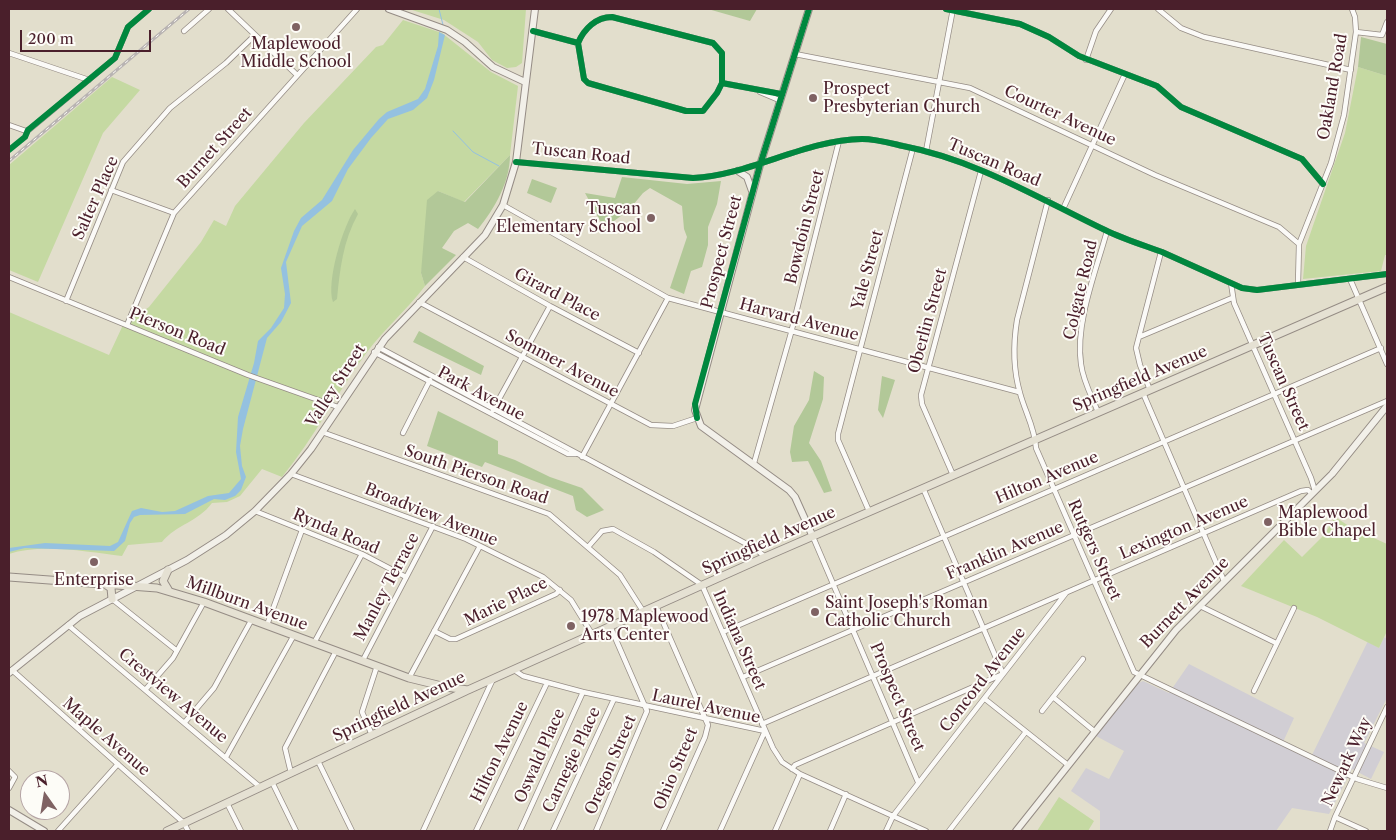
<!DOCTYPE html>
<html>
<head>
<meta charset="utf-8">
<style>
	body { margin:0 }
	#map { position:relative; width:1396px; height:840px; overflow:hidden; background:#e2decc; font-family:"Libre Caslon Text",serif }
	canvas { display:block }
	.frame { position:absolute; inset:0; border:10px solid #4a1f2b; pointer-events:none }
	.north { position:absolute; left:20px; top:770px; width:50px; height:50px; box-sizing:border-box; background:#fdfcf7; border:1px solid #b5a4a5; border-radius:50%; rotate:347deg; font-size:14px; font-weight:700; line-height:20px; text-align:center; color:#4a1f2b }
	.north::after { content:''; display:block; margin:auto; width:18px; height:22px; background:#7f6263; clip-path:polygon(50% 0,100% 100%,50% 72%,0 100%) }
	.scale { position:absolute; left:20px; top:30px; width:131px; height:22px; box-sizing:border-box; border:2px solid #4a1f2b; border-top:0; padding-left:6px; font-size:15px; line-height:18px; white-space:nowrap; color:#4a1f2b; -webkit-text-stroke:4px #fdfcf7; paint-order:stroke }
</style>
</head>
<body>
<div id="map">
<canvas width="1396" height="840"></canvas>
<div class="frame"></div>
<div class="north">N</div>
<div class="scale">200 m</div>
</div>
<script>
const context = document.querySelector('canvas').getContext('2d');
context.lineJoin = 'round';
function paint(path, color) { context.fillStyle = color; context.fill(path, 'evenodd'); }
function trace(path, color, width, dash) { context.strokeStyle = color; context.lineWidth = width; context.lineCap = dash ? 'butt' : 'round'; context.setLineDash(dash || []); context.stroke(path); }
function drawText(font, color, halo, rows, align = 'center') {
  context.font = font + ' "Libre Caslon Text",serif'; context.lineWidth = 4; context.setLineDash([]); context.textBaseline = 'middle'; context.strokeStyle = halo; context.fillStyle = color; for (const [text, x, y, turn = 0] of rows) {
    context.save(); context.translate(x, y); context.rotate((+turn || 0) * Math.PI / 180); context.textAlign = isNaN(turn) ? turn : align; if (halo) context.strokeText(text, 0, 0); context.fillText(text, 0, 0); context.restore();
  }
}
const industrial = new Path2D(`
	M1384,637L1387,639V698L1364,743L1384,752L1371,779L1352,769L1329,814L1292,808L1276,831H1100V811L1071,791L1086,768L1109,779L1124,751L1096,736L1136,684L1143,681L1169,693L1189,664L1294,718L1283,742L1312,755L1368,641L1379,648Z`);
const green = new Path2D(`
	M409,9H526L522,63L516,67L507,68L492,60L478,42L444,20Z
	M403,20L442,33L491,72L518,86L510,155L464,202L438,191L421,273L425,286C407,310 385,328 367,352C337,393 314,438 282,477L262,469L240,496L227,502L212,503C198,522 177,524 162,542L128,545L122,556C89,552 41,543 9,554V312L109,355L123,325L149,307L201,242L214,220L226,226L235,206L304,123L376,47L383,45Z
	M1358,67L1387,76V255H1385L1381,271L1303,279L1306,246L1345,133Z
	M112,77L140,90L103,133L38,282L9,270V165Z
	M1335,517L1352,528L1387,544V631L1379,648L1317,617L1241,586L1284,540L1302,557L1324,535Z
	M1059,797L1094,821L1088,831H1037Z`);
const forest = new Path2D(`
	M708,9H757L750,21Z
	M1361,37L1387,44V76L1358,67Z
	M510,155C510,182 495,208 478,229L468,223L454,231L442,248L456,255L425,286L421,273L427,200L438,191L465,202Z
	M622,177L687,184L721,181L717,204L708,227V245L702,267L691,271L684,294L670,288L687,237L684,229L682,206L650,188L643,193L628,211L604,228L585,193L615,198Z
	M532,179L557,188L551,203L527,193Z
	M355,209L358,214C343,241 340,269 337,299L333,302C326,282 343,226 355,209Z
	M419,331L484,366L481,375L413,342Z
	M814,371L824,377L823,399L809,443L821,461L832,491L824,493L808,461L792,462L790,452L794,426L809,400Z
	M882,376L895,380L883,418L878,410Z
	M438,411L498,441V454L515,460L550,477L582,488L604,510L587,517L576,510L573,496L485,462L482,467L427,446Z`);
const water = new Path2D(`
	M439,32L445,35L434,80L427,98L413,110L388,119L371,138L348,169L332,201L302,226L286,262L291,303L281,322L267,338L243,429L240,446L242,466L246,477L241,490L235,496L225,500L214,499L185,514L140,515L134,517L130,523L125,541L114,551L25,548L9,552V548L45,543L110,546L118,542L132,511L141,508L162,512L175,511L208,496L229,493L241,479L236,452L238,417L254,363L258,341L271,328L284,308L285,294L281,268L294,231L301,218L322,200L353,150L379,119L387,112L418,99L425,89L438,46Z`);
const stream = new Path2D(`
	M439,9L443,25
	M453,131L473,152L499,166`);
const street = new Path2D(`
	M228,9L297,75
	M946,9L1020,24L1049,37L1079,56L1157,86L1181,107L1302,159L1323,184
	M1158,9L1181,28L1204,37L1351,70
	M184,31L209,9
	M533,31L578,43C584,29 596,17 612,17L713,43L722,53V83
	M1356,32L1382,35L1387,22
	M578,43L584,79L588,83L686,111H703L717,93L722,83L781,94
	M9,53L89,80
	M795,54L970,88L1155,175L1279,227L1299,244
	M1086,60L1096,31L1111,9
	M760,92L779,100
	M9,125L26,131L30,129L115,58L128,27L149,9
	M926,151L953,9
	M516,162L693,178C751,175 804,140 862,139C876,139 890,143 903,146C976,160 1040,199 1105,230C1123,239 1143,245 1162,252C1189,264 1215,276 1242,288L1257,290L1387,274
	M111,190L174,213
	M1048,200L1017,320C1013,345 1013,369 1020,393C1025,412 1035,428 1036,448L1134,672L1357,779L1387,788
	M503,205L668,298L1019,392
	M1063,209L1125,74
	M463,257L550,306L639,353
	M9,277L248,375L338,407
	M1350,279L1387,364
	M1231,283L1234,303L1311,478L1315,491
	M1298,284L1299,244L1331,163L1344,115L1356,32L1355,17L1352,9
	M66,301L123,162L170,108L226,63L255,35
	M419,302L651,425L673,426L697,418
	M127,325L174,213L357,9
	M1139,337L1232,298
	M378,347L756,549L765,557
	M374,352L568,454H576
	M1150,390L1140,365L1136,348L1161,252
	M1143,393L1224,581
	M493,410L550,306
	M1098,412C1092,397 1083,381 1081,364C1075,323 1096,271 1107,231
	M322,432L549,514L620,575L643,611
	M403,433L430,380
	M582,457L668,298
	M754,463L791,333L839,141
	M291,474L466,539L543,577L571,600L592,634
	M953,475L922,404L921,395L981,171
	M255,511L362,554L406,577
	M869,511L838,440V434L913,148
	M813,537L918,782
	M588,547L602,531L613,529L654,552L702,585L773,748L782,762L800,774L926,831
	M112,599L176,650
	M656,606L708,725L705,737L663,831
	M1200,606L1276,643
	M68,625L260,787
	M267,625L302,530
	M434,631L450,639H456L556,594L560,590
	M723,632L1381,348
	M314,643L362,554
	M363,660L433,526
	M12,670L184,823L188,831
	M514,670L523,676L583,692L765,731
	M743,677L1387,401
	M409,678L480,546
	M146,689L173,658L204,602
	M1254,691L1294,608
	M1053,697L1094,731
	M985,699L1068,765
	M1042,711L1083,659
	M185,722L214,688L252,619
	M762,724L1301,491L1308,490L1312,494
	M372,735L362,712L377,666
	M226,757L294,635
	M318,761L352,831
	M792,769L795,765L1003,674L923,488
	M9,771L15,777L9,788
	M291,773L285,748L336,651
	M272,782L296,831
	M227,803L241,831
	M1335,817L1366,831
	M58,831L118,764
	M423,831L493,679
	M476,831L547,683
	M520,831L583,692
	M553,831L614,699
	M596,831L647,711L610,626
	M720,831L765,731
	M775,831L800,774
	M830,831L846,794
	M886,831L893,816L1066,593
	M949,831L1025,733
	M1330,831L1335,817L1387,707`);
const secondary = new Path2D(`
	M389,9L447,30L465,42L493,67L525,82
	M809,9L760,165L695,410L701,426L789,490L795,497L813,537
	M738,171L747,177L752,191
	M9,673L80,616L187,560L226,535L255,511L291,474L311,449L385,339L485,235L503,205L516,162L535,9
	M9,810L44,831
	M1016,831L1176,630L1332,474L1387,406`);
const primary = new Path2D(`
	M168,570L163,581L169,591
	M9,577L157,588L204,602L409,678L446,687L468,690
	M105,584L111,588L112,599
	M167,831L468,690L765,557L1387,287`);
const rail = new Path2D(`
	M9,161L189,9`);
const cycleway = new Path2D(`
	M946,9L1020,24L1049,37L1079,56L1157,86L1181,107L1302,159L1323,184
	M533,31L578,43C584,29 596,17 612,17L713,43L722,53V83
	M578,43L584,79L588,83L686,111H703L717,93L722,83L781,94
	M9,150L25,137L28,130L115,58L128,27L149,9
	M516,162L693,178C751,175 804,140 862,139C876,139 890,143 903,146C976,160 1040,199 1105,230C1123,239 1143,245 1162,252C1189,264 1215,276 1242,288L1257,290L1387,274
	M697,418L695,404L760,165L809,9`);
const markers = [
	[296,27,5,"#7f6263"],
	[813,98,5,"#7f6263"],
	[651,218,5,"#7f6263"],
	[1268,522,5,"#7f6263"],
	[94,562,5,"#7f6263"],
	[815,612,5,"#7f6263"],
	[571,626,5,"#7f6263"]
];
const poiNames = [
	["Maplewood",296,44,"center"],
	["Middle School",296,62,"center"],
	["Prospect",823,89],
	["Presbyterian Church",823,107],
	["Tuscan",641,209,"right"],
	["Elementary School",641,227,"right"],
	["Maplewood",1278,513],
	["Bible Chapel",1278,531],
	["Enterprise",94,580,"center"],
	["Saint Joseph's Roman",825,603],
	["Catholic Church",825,621],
	["1978 Maplewood",581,617],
	["Arts Center",581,635]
];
const streetNames = [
	["Oakland Road",1333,87,-80],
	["Courter Avenue",1060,116,25],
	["Burnet Street",215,148,-48],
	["Tuscan Road",581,154,6],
	["Tuscan Road",994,163,23],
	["Salter Place",96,198,-66],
	["Bowdoin Street",805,227,-76],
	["Prospect Street",722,252,-75],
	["Yale Street",868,270,-75],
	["Colgate Road",1081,290,-77],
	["Girard Place",557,295,28],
	["Harvard Avenue",799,320,15],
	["Oberlin Street",928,321,-75],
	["Pierson Road",177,332,22],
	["Sommer Avenue",562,364,28],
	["Springfield Avenue",1140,379,-23],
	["Tuscan Street",1283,382,66],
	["Valley Street",336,386,-57],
	["Park Avenue",481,394,28],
	["South Pierson Road",476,475,19],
	["Hilton Avenue",1047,478,-23],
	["Broadview Avenue",431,515,22],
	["Lexington Avenue",1184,528,-23],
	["Rynda Road",336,532,23],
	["Springfield Avenue",769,541,-24],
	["Rutgers Street",1094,550,66],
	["Franklin Avenue",1005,551,-23],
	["Manley Terrace",387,587,-62],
	["Marie Place",506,602,-26],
	["Burnett Avenue",1185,603,-46],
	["Millburn Avenue",247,604,20],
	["Indiana Street",739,640,66],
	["Concord Avenue",983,680,-52],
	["Crestview Avenue",173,696,40],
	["Prospect Street",897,697,67],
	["Springfield Avenue",399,707,-25],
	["Laurel Avenue",706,707,12],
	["Maple Avenue",106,737,41],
	["Hilton Avenue",500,752,-64],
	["Oswald Place",540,756,-66],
	["Carnegie Place",572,760,-65],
	["Newark Way",1347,762,-65],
	["Oregon Street",611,765,-67],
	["Ohio Street",676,769,-67]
];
paint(industrial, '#d1ced4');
paint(green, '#c5d9a2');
paint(forest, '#b2c898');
paint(water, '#94c1e0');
trace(stream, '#94c1e0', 1);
trace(street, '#958c85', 6);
trace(secondary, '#958c85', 8);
trace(primary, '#958c85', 9);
trace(street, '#fbfaf7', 4.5);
trace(secondary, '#f2f0e9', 6);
trace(primary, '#e5e1d3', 7);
trace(rail, '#b8b3b2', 3);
trace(rail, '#fdfcf7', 1, [4]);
trace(cycleway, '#00873e', 6);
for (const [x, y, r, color] of markers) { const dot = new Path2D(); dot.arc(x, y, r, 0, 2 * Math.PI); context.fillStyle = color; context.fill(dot); trace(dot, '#fdfcf7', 2); }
drawText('16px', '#4a1f2b', '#fdfcf7', poiNames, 'left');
drawText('16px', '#4a1f2b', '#fdfcf7', streetNames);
</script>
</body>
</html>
